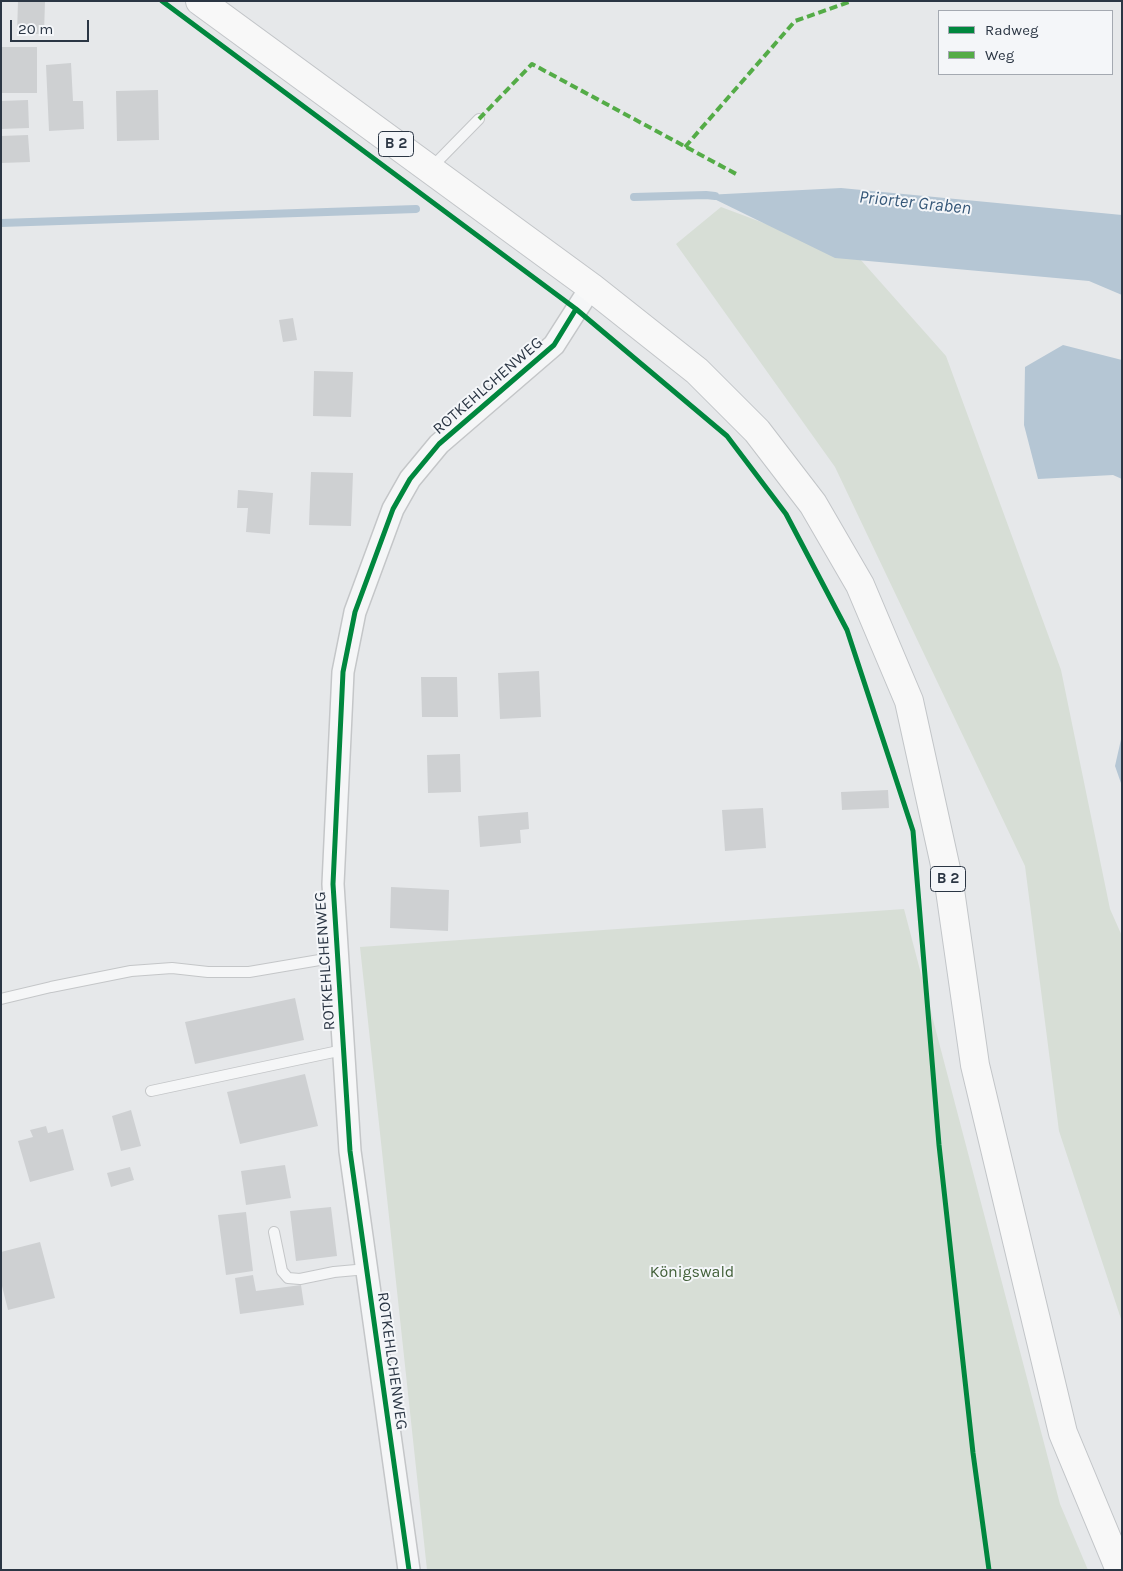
<!DOCTYPE html>
<html>
<head>
<meta charset="utf-8">
<style>
	body { margin:0 }
	#map { position:relative; width:1123px; height:1571px; overflow:hidden; background:#e6e8ea; font-family:Karla,sans-serif }
	canvas { display:block }
	.frame { position:absolute; inset:0; border:2px solid #2b3644; pointer-events:none }
	.legend { position:absolute; left:938px; top:10px; width:175px; height:65px; box-sizing:border-box; background:#f4f6f9; border:1px solid #a4a9b1; margin:0; padding:6px 9px; list-style:none; font-size:15px; color:#2b3644 }
	.legend li { display:flex; align-items:center; gap:10px; height:25px }
	.legend b { width:25px; border:1px solid #a4a9b1 }
	.scale { position:absolute; left:10px; top:20px; width:79px; height:22px; box-sizing:border-box; border:2px solid #2b3644; border-top:0; padding-left:6px; font-size:15px; line-height:18px; white-space:nowrap; color:#2b3644; -webkit-text-stroke:4px #f4f6f9; paint-order:stroke }
</style>
</head>
<body>
<div id="map">
<canvas width="1123" height="1571"></canvas>
<div class="frame"></div>
<ul class="legend">
<li><b style="height:6px;background:#00873e"></b>Radweg</li>
<li><b style="height:6px;background:#54ac47"></b>Weg</li>
</ul>
<div class="scale">20 m</div>
</div>
<script>
const context = document.querySelector('canvas').getContext('2d');
context.lineJoin = 'round';
function paint(path, color) { context.fillStyle = color; context.fill(path, 'evenodd'); }
function trace(path, color, width, dash) { context.strokeStyle = color; context.lineWidth = width; context.lineCap = dash ? 'butt' : 'round'; context.setLineDash(dash || []); context.stroke(path); }
function drawText(font, color, halo, rows, align = 'center') {
  context.font = font + ' Karla,sans-serif'; context.lineWidth = 4; context.setLineDash([]); context.textBaseline = 'middle'; context.strokeStyle = halo; context.fillStyle = color; for (const [text, x, y, turn = 0] of rows) {
    context.save(); context.translate(x, y); context.rotate((+turn || 0) * Math.PI / 180); context.textAlign = isNaN(turn) ? turn : align; if (halo) context.strokeText(text, 0, 0); context.fillText(text, 0, 0); context.restore();
  }
}
const green = new Path2D(`
	M721,207L860,259L946,356L1061,670L1110,909L1122,936V1322L1059,1131L1025,866L835,467L676,244Z
	M904,909L1060,1504L1088,1570H427L360,947Z`);
const water = new Path2D(`
	M841,188L1122,215V295L1089,281L835,258L706,195Z
	M1063,345L1122,360V479L1113,475L1038,479L1024,425L1025,367Z
	M1122,735V786L1115,766Z`);
const stream = new Path2D(`
	M634,197L706,195L715,196
	M1,223L416,209`);
const building = new Path2D(`
	M18,1H45L44,34H17Z
	M1,47H37V93H1Z
	M71,63L73,101H83L84,129L49,131L46,65Z
	M158,90L159,140L117,141L116,91Z
	M28,100L29,128L1,129V101Z
	M28,135L30,162L1,163V136Z
	M293,318L297,340L283,342L279,320Z
	M314,371L353,372L351,417L313,416Z
	M311,472L353,473L351,526L309,525Z
	M238,490L273,493L270,534L246,532L248,508H237Z
	M539,671L541,717L500,719L498,673Z
	M421,677H457L458,717H422Z
	M460,754L461,792L428,793L427,755Z
	M888,790L889,808L842,810L841,792Z
	M763,808L766,848L725,851L722,810Z
	M528,812L529,829L520,830L521,843L480,847L478,816Z
	M391,887L449,890L448,931L390,928Z
	M295,998L304,1040L195,1064L185,1022Z
	M305,1074L318,1126L240,1144L227,1092Z
	M131,1110L141,1146L121,1151L112,1116Z
	M46,1126L48,1133L63,1129L74,1170L30,1182L18,1141L33,1137L30,1130Z
	M285,1165L291,1198L246,1205L241,1171Z
	M130,1167L134,1180L111,1187L107,1173Z
	M331,1207L337,1256L296,1261L290,1211Z
	M246,1212L253,1271L226,1275L218,1215Z
	M40,1242L55,1298L8,1310L1,1282V1252Z
	M253,1275L256,1291L301,1285L304,1305L240,1314L235,1278Z`);
const service = new Path2D(`
	M431,168L479,119
	M1,999L51,987L131,971L172,968L208,972H249L337,957
	M151,1091L343,1050
	M274,1232L282,1271L288,1278L300,1279L334,1272L367,1269`);
const minor = new Path2D(`
	M409,1570L350,1151L333,884L343,672L355,612L393,509L410,479L439,444L554,345L591,287`);
const primary = new Path2D(`
	M200,1L591,287L697,371L757,431L813,504L860,585L909,701L949,883L975,1065L1063,1433L1120,1570`);
const quiet = new Path2D(`
	M479,119L532,64L738,175
	M685,147L795,21L852,1`);
const cycleway = new Path2D(`
	M162,1L576,309L727,436L786,514L847,630L913,831L939,1145L973,1453L989,1570
	M409,1570L350,1151L333,884L343,672L355,612L393,509L410,479L439,444L554,345L576,309`);
const shields = [
	[396,144,35],
	[948,879,35]
];
const shieldNames = [
	["B 2",396,144],
	["B 2",948,879]
];
const streetNames = [
	["ROTKEHLCHENWEG",488,386,-41],
	["ROTKEHLCHENWEG",325,961,-94],
	["ROTKEHLCHENWEG",392,1361,82]
];
const parkNames = [
	["Königswald",692,1272]
];
const waterNames = [
	["Priorter Graben",915,203,6]
];
paint(green, '#d7ded6');
paint(water, '#b5c6d4');
trace(stream, '#b5c6d4', 8);
paint(building, '#ced0d2');
trace(service, '#c4c6c8', 12);
trace(minor, '#c4c6c8', 24);
trace(primary, '#c2c5c8', 30);
trace(service, '#f5f6f7', 10);
trace(minor, '#f5f6f7', 21);
trace(primary, '#f8f8f8', 28);
trace(quiet, '#54ac47', 4, [8, 4]);
trace(cycleway, '#00873e', 5);
for (const [x, y, w] of shields) { const box = new Path2D(); box.roundRect(x - w / 2, y - 12.5, w, 25, 4); context.fillStyle = '#f4f6f9'; context.fill(box); trace(box, '#2b3644', 1); }
drawText('bold 15px', '#2b3644', null, shieldNames);
drawText('16px', '#2b3644', '#f4f6f9', streetNames);
drawText('16px', '#426039', '#f4f6f9', parkNames);
drawText('italic 18px', '#355778', '#f4f6f9', waterNames);
</script>
</body>
</html>
